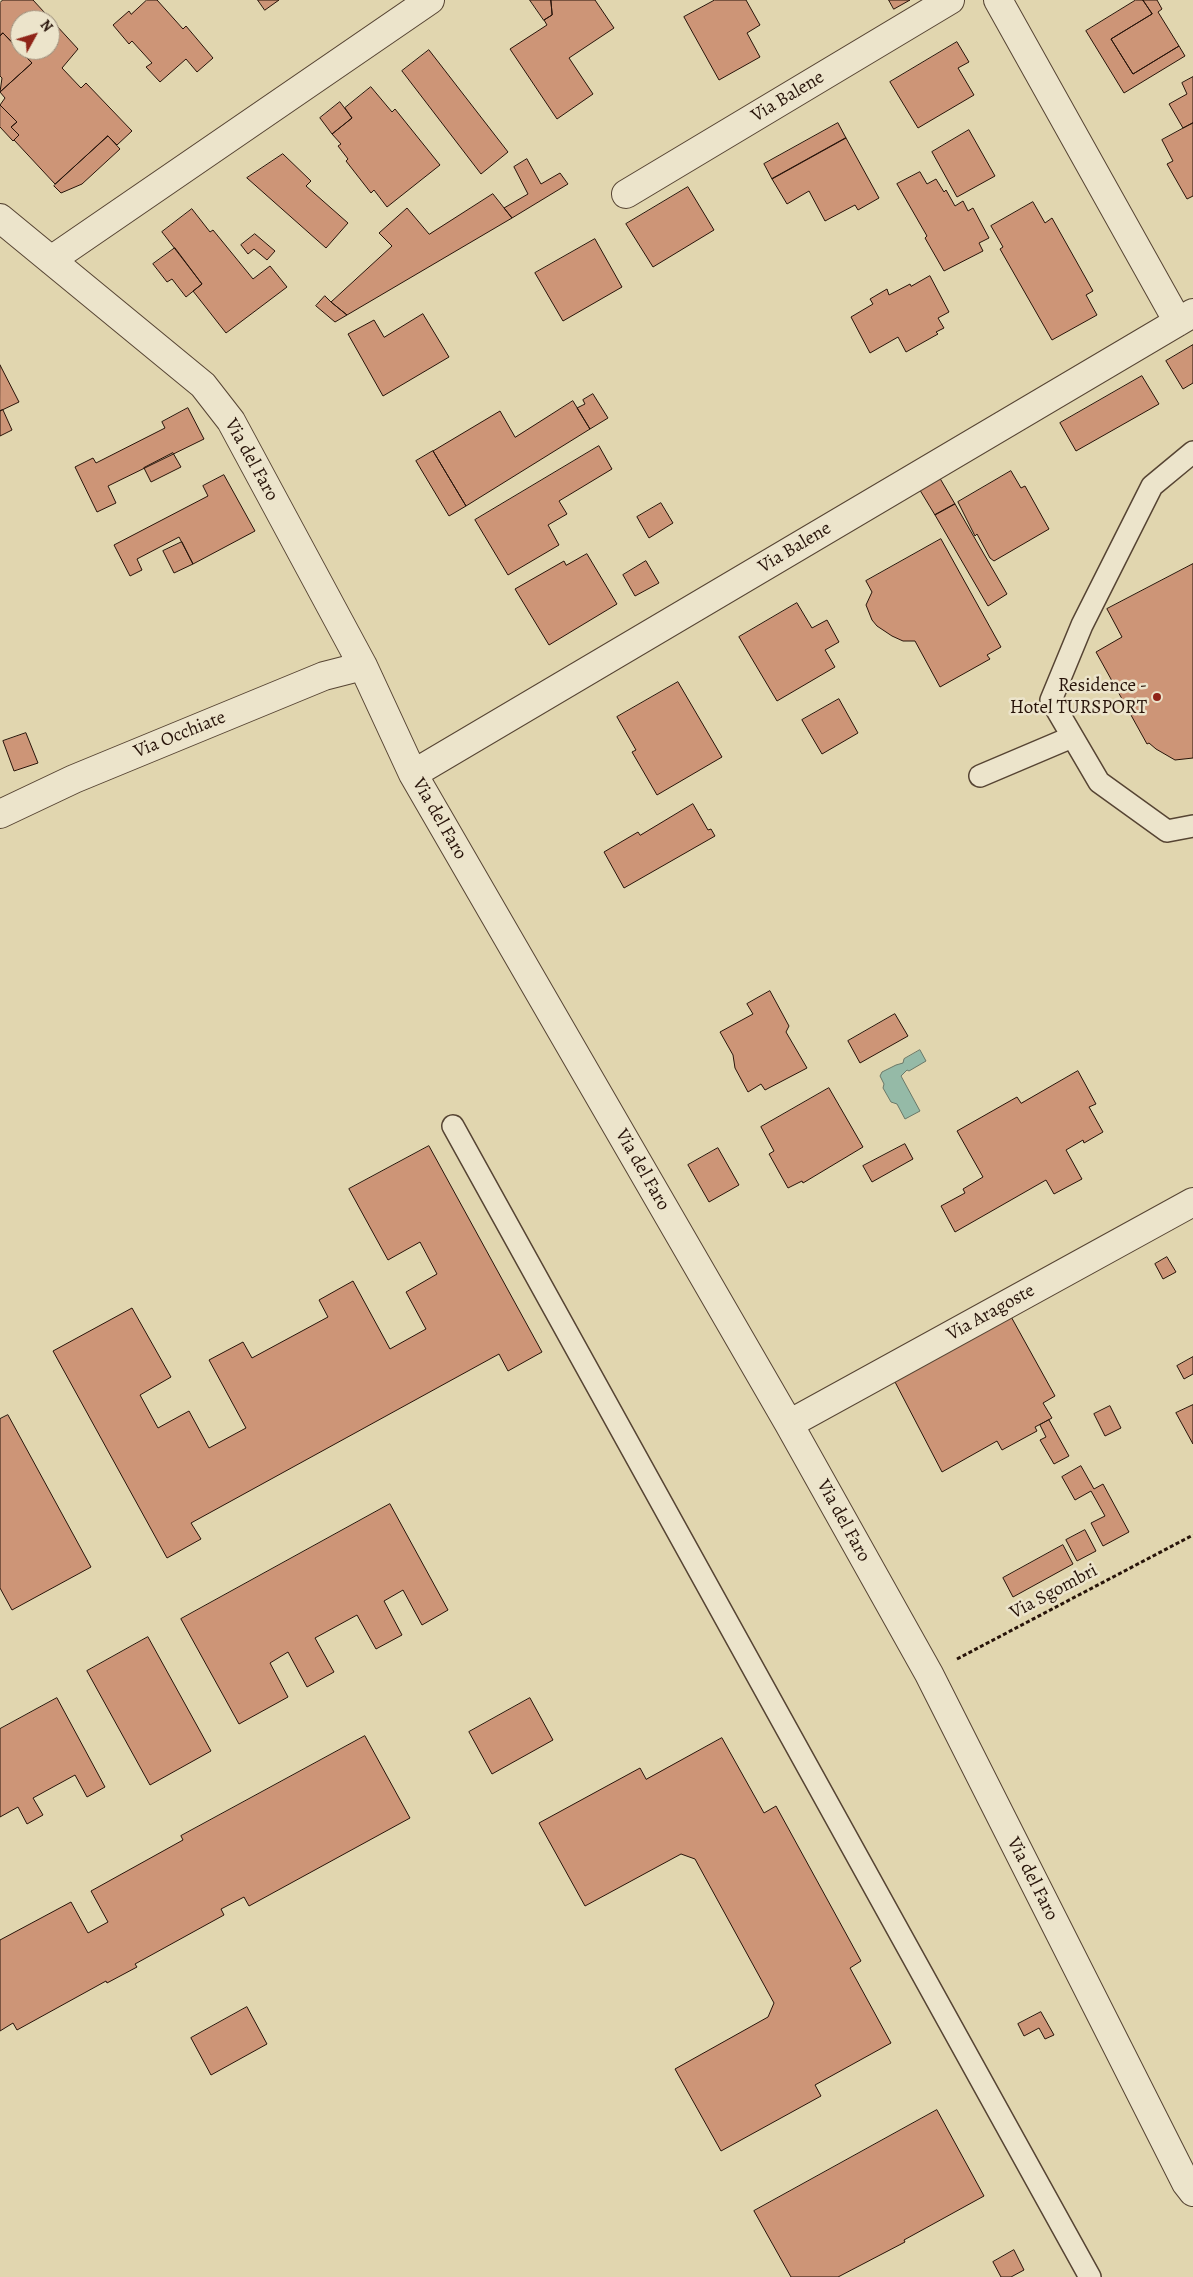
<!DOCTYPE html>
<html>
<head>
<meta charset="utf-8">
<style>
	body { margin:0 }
	#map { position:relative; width:1193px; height:2277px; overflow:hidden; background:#e1d6af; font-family:Alegreya,serif }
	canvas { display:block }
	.north { position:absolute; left:10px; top:10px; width:50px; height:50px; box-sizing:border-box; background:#ece4cb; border:1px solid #9e917e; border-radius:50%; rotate:51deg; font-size:14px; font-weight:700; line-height:20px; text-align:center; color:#28140a }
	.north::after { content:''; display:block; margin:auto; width:18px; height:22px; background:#8f2418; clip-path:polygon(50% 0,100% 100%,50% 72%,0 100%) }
</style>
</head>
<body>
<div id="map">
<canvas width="1193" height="2277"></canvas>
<div class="north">N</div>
</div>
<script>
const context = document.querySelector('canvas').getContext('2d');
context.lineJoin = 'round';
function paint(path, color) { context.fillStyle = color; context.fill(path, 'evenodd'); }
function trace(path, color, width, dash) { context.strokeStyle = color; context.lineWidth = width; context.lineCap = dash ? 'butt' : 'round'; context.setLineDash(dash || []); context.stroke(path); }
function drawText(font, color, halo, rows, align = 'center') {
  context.font = font + ' Alegreya,serif'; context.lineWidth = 5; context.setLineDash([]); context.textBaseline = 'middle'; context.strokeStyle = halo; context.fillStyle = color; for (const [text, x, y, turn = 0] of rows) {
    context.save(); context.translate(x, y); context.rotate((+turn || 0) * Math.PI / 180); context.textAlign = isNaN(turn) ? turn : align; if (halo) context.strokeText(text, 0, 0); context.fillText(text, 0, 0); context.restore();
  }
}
const water = new Path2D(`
	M920,1050L926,1061L909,1071L907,1070L901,1076L920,1111L905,1119L897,1104L891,1102L883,1088L884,1084L880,1076L882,1072L896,1065L903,1063L904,1059Z`);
const building = new Path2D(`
	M3,0H33L78,49L62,68L81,88L86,83L132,131L117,145L108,136L55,184L14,140L19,135L11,127L17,122L0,105L5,98L0,92L32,63L3,33L0,36V3ZM20,20H50V50H20Z
	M147,0H157L183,29L186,26L213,58L197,72L186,59L160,82L146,67L152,63L132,41L129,44L113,25L129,11L131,14Z
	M258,0H279L265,10Z
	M530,0H551L552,15L544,20Z
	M551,0H595L614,28L569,58L593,94L557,119L510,49L547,25L544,20L552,15Z
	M715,0H746L760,25L747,33L760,57L719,80L684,17Z
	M889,0H910L894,9Z
	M1136,0H1143L1152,14L1111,39L1133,74L1179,46L1185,56L1124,93L1086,31Z
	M1143,0H1157L1162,9L1158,12L1179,46L1133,74L1111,39L1152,14Z
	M3,33L32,63L0,92L2,78L0,76V36Z
	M957,42L969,62L958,68L974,95L918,128L890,82Z
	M429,50L508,152L481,174L402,71Z
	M1193,77V123L1183,128L1169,104L1187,94L1182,83Z
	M371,87L392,112L395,109L440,165L387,207L374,190L371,193L346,161L348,159L338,146L341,144L332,134L352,118L345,108Z
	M340,102L352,118L332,134L320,118Z
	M0,105L17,122L11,127L19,135L13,141L0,127Z
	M838,123L846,138L772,179L764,164Z
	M1193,123V196L1187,199L1167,164L1173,161L1162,140Z
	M969,130L995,176L957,197L932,152Z
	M108,136L120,149L82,184L61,193L54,186Z
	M846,138L879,198L858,210L855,205L825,221L809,191L787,204L772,179Z
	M283,154L311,181L306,186L348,223L326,248L247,178Z
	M527,159L541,184L560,173L568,184L512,218L504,208L528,194L514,167Z
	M920,172L927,184L936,179L944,192L946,190L955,206L963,201L968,211L973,208L989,238L979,243L983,251L944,271L925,238L927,236L897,184Z
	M688,187L714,230L653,267L626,224Z
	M493,194L512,218L347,315L331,302L392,246L379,233L407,208L429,234Z
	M1033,202L1045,223L1052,218L1093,291L1086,295L1097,315L1052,340L1000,249L1003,247L991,226Z
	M192,209L210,232L213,230L253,279L270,266L287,287L226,333L193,291L202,284L162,232Z
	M255,234L275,251L267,260L254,249L248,254L241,245Z
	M595,239L622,287L563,321L535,273Z
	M175,248L202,284L186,297L172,279L167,282L153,264Z
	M930,276L949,312L938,318L944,328L936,332L938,334L906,352L898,337L870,353L851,317L873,304L870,299L887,289L889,295L910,284L911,286Z
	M325,296L331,302L347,315L335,322L316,306Z
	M423,314L449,357L383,396L348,334L374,320L384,337Z
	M1193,345V383L1183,389L1166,361Z
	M0,365L19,402L0,411Z
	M1142,376L1159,404L1076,451L1060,423Z
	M593,394L608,418L590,429L577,408L585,404L583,400Z
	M573,401L590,429L466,506L433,451L500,411L515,437Z
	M188,408L204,439L108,486L116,503L97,512L75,467L93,458L96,463L165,428L162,422Z
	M3,410L12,430L0,436V411Z
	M599,446L612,469L559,501L567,514L548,525L559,545L508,575L475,520Z
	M433,451L466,506L449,516L416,461Z
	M173,453L181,467L151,482L144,468Z
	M1011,471L1021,488L1025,486L1049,529L994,561L990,558L977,534L975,536L958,502Z
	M224,475L255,531L193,564L179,537L137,559L142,570L130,576L114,545L208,496L203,486Z
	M938,475L955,504L935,515L918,487Z
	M661,503L673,523L649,538L637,517Z
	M955,504L1007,594L988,606L935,515Z
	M941,539L1001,647L987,655L990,659L940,687L915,641H903L892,636L877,626L872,620L866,605L872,592L866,581Z
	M182,542L193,564L174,573L163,551Z
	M587,554L617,604L549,645L515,589L564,561L566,565Z
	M646,561L659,583L635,596L623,575Z
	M1193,564V758L1175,760L1156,749L1149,743L1147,744L1096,652L1122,637L1107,609Z
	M797,603L812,628L827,620L839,642L825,650L835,667L777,701L739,637Z
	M678,682L722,757L657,795L632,752L636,750L617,717Z
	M839,699L858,733L822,754L802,720Z
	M26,733L38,763L14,771L3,741Z
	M693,804L708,830L711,829L715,836L624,888L604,852L638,832L640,835Z
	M770,991L789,1026L786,1032L807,1068L765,1090L761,1084L748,1092L735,1068L733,1055L720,1032L753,1014L747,1004Z
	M895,1014L908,1036L860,1063L848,1041Z
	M1078,1071L1096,1104L1089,1107L1103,1132L1084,1143L1083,1140L1066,1150L1082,1179L1054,1194L1046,1180L955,1232L941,1206L965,1193L963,1189L983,1177L957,1131L1017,1097L1021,1103Z
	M829,1088L863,1147L803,1183L802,1181L788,1188L769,1154L774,1151L761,1127Z
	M905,1144L913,1159L872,1182L863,1166Z
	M429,1146L542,1352L508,1371L499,1354L191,1523L201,1539L167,1558L53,1351L132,1308L171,1377L140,1395L158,1428L189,1411L209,1448L246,1428L209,1360L243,1342L252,1358L328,1317L319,1300L353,1281L390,1349L426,1329L406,1292L437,1274L420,1242L388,1260L349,1189Z
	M718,1148L739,1185L709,1202L688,1165Z
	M1167,1257L1176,1272L1163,1279L1155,1264Z
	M1009,1313L1055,1396L1043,1403L1052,1418L1035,1427L1037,1431L1002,1450L997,1441L942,1472L894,1380Z
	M1193,1357V1374L1184,1379L1177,1366Z
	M1193,1405V1444L1176,1413Z
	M1110,1406L1121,1428L1105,1436L1094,1414Z
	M8,1415L91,1567L12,1610L0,1588V1419Z
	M1049,1420L1069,1456L1054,1464L1040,1440L1046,1437L1040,1425Z
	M1081,1466L1094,1489L1103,1484L1129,1532L1103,1546L1091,1523L1105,1516L1091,1491L1075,1500L1062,1477Z
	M390,1504L448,1610L422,1625L403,1590L384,1601L402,1635L376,1649L357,1615L315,1638L334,1672L307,1687L288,1652L270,1663L288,1697L239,1724L181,1619Z
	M1085,1530L1096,1551L1077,1561L1066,1540Z
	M1063,1545L1073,1564L1013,1597L1003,1578Z
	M148,1637L211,1751L150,1785L87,1671Z
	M57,1698L105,1787L87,1797L75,1775L33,1798L43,1815L27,1824L18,1807L0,1817V1729Z
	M530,1698L553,1740L492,1774L469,1732Z
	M365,1736L410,1818L249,1906L244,1897L221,1909L224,1915L135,1964L137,1967L107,1983L106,1981L17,2030L13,2023L0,2031V1940L71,1902L88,1933L108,1922L91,1891L183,1840L181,1836Z
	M722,1738L764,1813L776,1806L861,1961L850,1968L891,2043L815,2085L821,2096L721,2151L675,2069L768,2017L774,2003L695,1859L681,1854L585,1906L539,1823L640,1768L646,1779Z
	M247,2007L267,2044L211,2075L191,2038Z
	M1041,2012L1054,2035L1045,2039L1039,2028L1024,2036L1018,2024Z
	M937,2110L984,2196L904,2240L905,2242L838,2277H791L754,2211Z
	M1014,2250L1024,2270L1011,2277H1001L993,2262Z`);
const path = new Path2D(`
	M957,1659L1193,1535`);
const service = new Path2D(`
	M1193,452L1152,486L1082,625L1051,700L1099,782L1167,831L1193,826
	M980,776L1072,737
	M453,1126L1090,2277`);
const minor = new Path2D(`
	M998,0L1178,322
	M626,194L950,0
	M0,218L203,385L231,421L363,666L413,774L789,1424L929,1674L1186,2183L1193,2192
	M51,260L430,0
	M413,774L1193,313
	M0,814L74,779L324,676L363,666
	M789,1424L1193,1202`);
const markers = [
	[1157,697,5,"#8f2418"]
];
const streetNames = [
	["Via Balene",788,97,-31],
	["Via del Faro",251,460,61],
	["Via Balene",795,548,-31],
	["Via Occhiate",180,735,-22],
	["Via del Faro",439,819,60],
	["Via del Faro",642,1170,60],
	["Via Aragoste",991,1313,-29],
	["Via del Faro",843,1521,61],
	["Via Sgombri",1054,1592,-28],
	["Via del Faro",1032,1879,63]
];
const poiNames = [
	["Residence -",1147,686],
	["Hotel TURSPORT",1147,708]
];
paint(water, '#95baa7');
trace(water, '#697868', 1);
paint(building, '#cd9577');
trace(building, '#28140a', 1);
trace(service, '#564433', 24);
trace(minor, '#564433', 30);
trace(path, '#28140a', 3, [4, 2.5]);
trace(service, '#ece4cb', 21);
trace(minor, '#ece4cb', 28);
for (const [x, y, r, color] of markers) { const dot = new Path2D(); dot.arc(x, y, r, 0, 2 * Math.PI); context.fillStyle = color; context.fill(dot); trace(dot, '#ece4cb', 2); }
drawText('19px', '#28140a', '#ece4cb', streetNames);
drawText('19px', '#28140a', '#ece4cb', poiNames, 'right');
</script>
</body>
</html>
